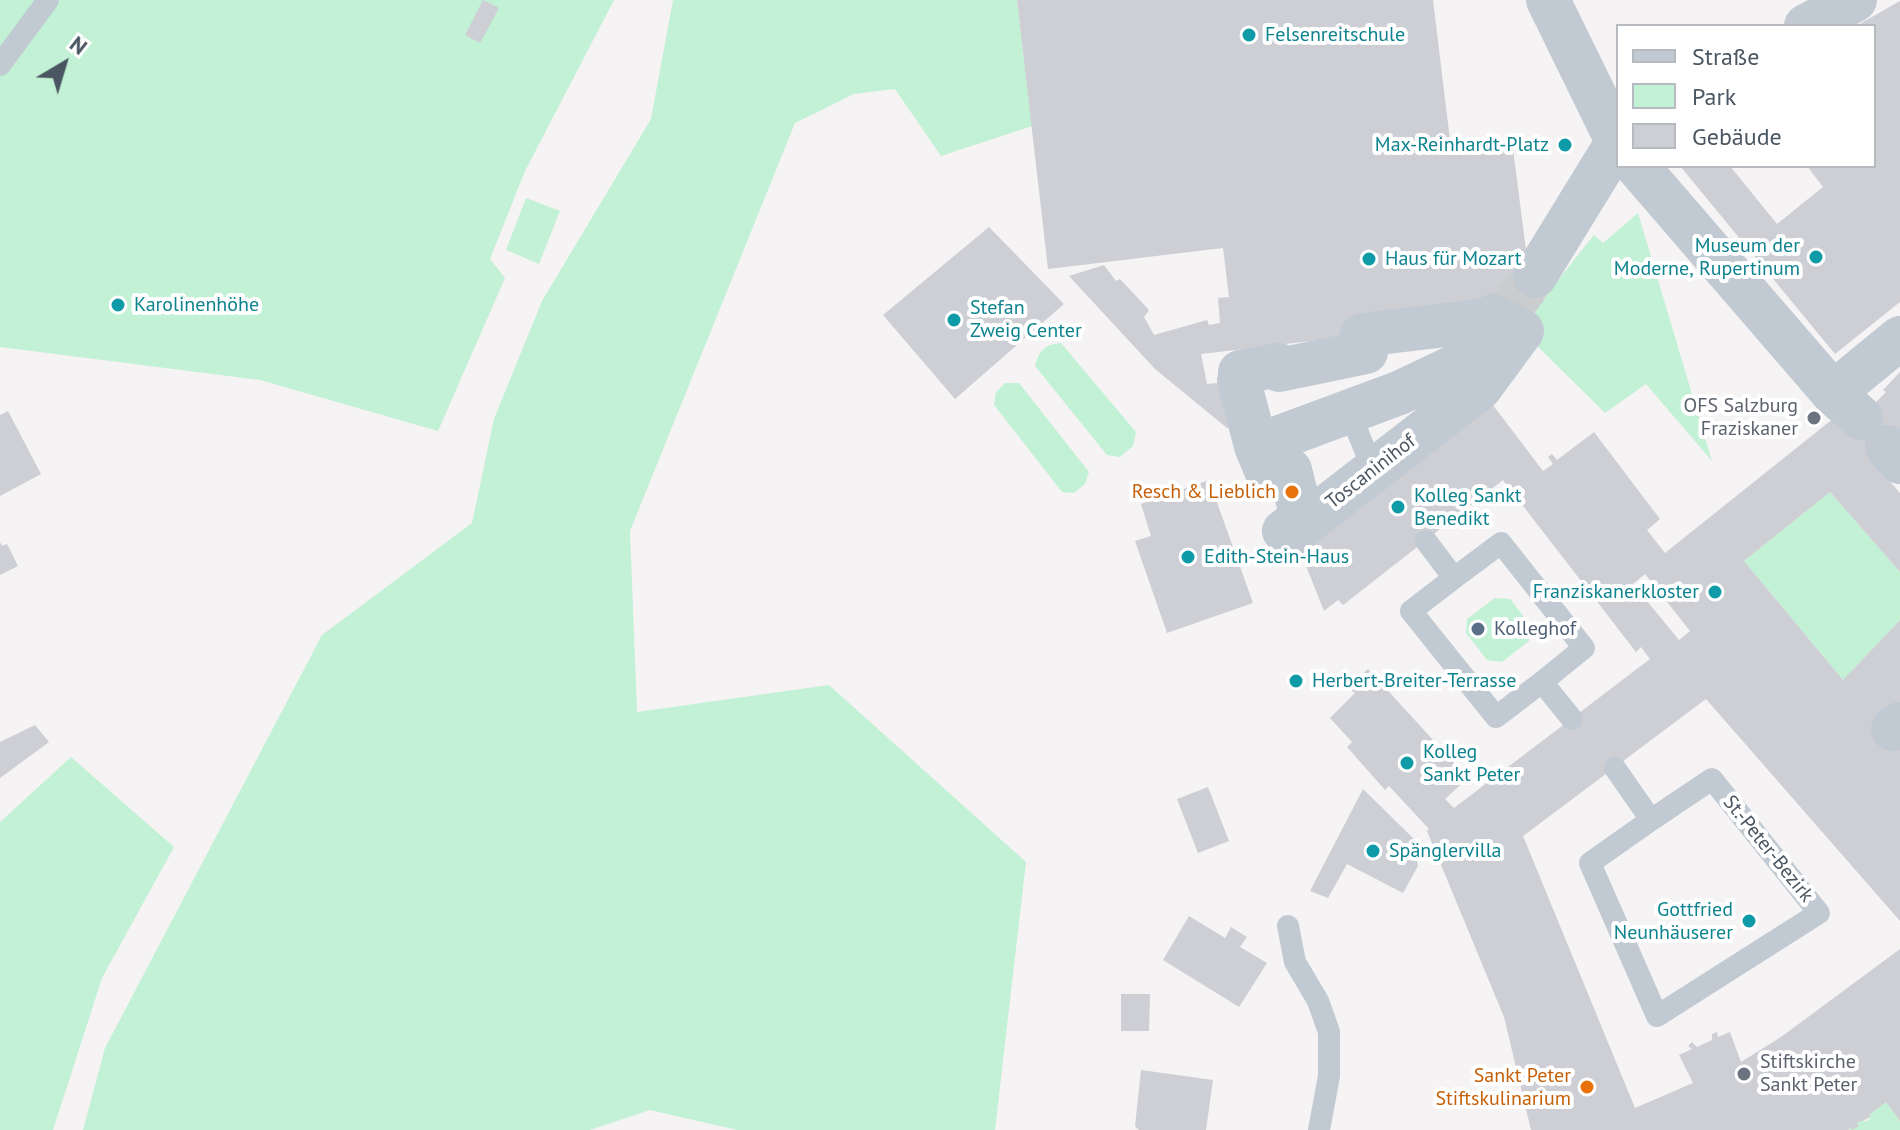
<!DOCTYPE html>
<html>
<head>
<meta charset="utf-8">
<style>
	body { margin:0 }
	#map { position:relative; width:1900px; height:1130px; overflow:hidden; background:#f5f3f3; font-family:"PT Sans",sans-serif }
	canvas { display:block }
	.legend { position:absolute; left:1616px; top:24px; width:260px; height:144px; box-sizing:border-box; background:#fff; border:2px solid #b7bbc0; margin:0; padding:10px 14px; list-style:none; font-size:24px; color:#4a5661 }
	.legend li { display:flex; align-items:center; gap:16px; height:40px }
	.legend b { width:40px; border:2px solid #b7bbc0 }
	.north { position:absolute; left:24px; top:24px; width:80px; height:80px; -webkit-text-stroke:6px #fff; paint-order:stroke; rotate:38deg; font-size:22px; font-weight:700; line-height:32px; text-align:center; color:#4a5661 }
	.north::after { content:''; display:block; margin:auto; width:28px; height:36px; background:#4a5661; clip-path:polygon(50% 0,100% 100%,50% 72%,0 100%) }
</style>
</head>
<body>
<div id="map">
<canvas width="1900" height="1130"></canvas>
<ul class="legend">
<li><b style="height:10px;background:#c1cad2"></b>Straße</li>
<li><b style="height:22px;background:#c3f1d5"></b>Park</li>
<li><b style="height:22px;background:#cdcfd5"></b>Gebäude</li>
</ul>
<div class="north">N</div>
</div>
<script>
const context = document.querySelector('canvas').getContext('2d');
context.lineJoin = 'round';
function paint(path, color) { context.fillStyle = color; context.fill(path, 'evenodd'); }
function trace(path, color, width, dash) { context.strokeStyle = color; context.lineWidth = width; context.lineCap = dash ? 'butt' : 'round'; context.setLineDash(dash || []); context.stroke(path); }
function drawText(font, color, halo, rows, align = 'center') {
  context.font = font + ' "PT Sans",sans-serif'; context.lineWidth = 8; context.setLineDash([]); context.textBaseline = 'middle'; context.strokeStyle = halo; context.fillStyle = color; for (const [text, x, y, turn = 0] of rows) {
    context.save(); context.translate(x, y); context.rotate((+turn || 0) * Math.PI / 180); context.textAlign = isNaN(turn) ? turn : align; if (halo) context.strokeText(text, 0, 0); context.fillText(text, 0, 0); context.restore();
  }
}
const green = new Path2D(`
	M0,0H614L525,171L490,259L505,278L438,431L260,380L0,347Z
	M673,0H1017L1032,126L941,156L895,89L854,94L795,123L630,531L637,712L829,685L1026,862L995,1130H737L650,1110L590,1130H83L105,1048L322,635L472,523L494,419L542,301L651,119Z
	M526,198L560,211L539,264L506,250Z
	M1638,213L1712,461L1646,384L1605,413L1522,331L1551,289L1594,235L1603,243Z
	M1061,343L1136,432L1133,446L1120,457L1107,455L1035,366C1039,351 1045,344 1061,343Z
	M1005,383H1019L1089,472L1085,484L1074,493L1062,492L994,405L996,392Z
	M1830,492L1900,572V620L1843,680L1744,561Z
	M1495,598L1510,599L1531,626L1529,641L1502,662L1487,660L1466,633L1467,619Z
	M71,757L174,847L102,978L53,1130H0V822Z
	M1886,1102L1900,1121V1130H1848L1858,1126L1857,1123L1863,1119L1865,1122L1871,1118L1869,1115Z`);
const building = new Path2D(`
	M483,0L499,8L480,43L465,35Z
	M1017,0H1433L1451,148L1512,141L1527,258L1516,260L1551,289L1522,331L1362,335L1201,354L1207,384L1217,383L1230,427L1227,428L1155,369L1069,276L1104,265L1116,281L1120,279L1149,310L1144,317L1154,335L1207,320L1209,325L1220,323L1218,298L1229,297L1223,248L1048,269Z
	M1900,1V302L1835,354L1680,166H1730L1777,224L1823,187L1807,166H1874V26H1856Z
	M989,227L1064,304L955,399L883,315Z
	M1900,372V435L1872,461L1900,493V572L1830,492L1744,561L1843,680L1900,620V921L1706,699L1523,836L1635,1108L1693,1083L1679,1055L1692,1049L1688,1046L1692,1042L1697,1047L1712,1040V1034L1717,1032L1718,1037L1730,1032L1741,1062L1781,1037L1900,949V1121L1886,1102L1869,1115L1871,1117L1857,1123L1859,1126L1852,1130L1851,1128L1848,1130H1531L1504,1017L1427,831L1429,829L1389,786L1385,790L1347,747L1352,742L1330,718L1355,693L1348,687L1368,669L1468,778L1445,799L1454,808L1650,659L1641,647L1636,652L1503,480L1343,605L1338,600L1324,611L1293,533L1480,388L1543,471L1553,464L1548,457L1552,454L1557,460L1594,432L1660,519L1647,530L1665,553L1834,418L1847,432L1886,392L1883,390ZM1645,574L1690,631L1679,640L1633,584Z
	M8,411L41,474L0,496V415Z
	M1209,480L1253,603L1167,633L1135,541L1151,536L1141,504Z
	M0,542L2,546L7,544L18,566L0,575Z
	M35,725L49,742L0,778V742Z
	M1208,787L1229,841L1198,853L1177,799Z
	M1363,789L1413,838L1418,866L1403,893L1347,864L1328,898L1310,891Z
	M1189,916L1225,938L1231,927L1247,937L1240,947L1267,963L1239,1007L1163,960Z
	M1121,994H1150L1149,1031H1121Z
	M1141,1070L1213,1080L1206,1130H1139L1135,1126Z`);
const streetTunnel = new Path2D(`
	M1500,321L1535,276`);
const lane = new Path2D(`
	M0,65L48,0
	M1350,413L1373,470
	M1426,541L1454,578L1501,543L1584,648L1542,682L1572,719
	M1454,578L1411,611L1496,717L1542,682
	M1615,768L1651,820L1712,779L1819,913L1657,1016L1590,863L1651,820
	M1288,926L1295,962L1318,1001L1329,1032V1076L1319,1130`);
const street = new Path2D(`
	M1548,0L1618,143
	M1806,26L1855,0
	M1637,166L1833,393L1861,418
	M1535,276L1618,141
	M1493,316L1522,331L1480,388L1293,533L1284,531L1302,518L1290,470L1268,475L1256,446L1239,381H1243L1240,372L1279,365V370L1366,352L1362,335L1488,320Z
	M1833,393L1900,338
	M1256,446L1399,393L1471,359L1499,323
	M1887,447L1900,462
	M1893,729L1900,724`);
const markers = [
	[1249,35,8,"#0f9aa8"],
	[1565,145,8,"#0f9aa8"],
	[1816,257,8,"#0f9aa8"],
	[1369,259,8,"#0f9aa8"],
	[118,305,8,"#0f9aa8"],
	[954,320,8,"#0f9aa8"],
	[1814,418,8,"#6b7280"],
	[1292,492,8,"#e8710a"],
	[1398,507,8,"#0f9aa8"],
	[1188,557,8,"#0f9aa8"],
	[1715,592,8,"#0f9aa8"],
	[1478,629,8,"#5c6f8a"],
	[1296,681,8,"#0f9aa8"],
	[1407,763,8,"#0f9aa8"],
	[1373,851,8,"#0f9aa8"],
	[1749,921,8,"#0f9aa8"],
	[1744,1074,8,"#6b7280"],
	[1587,1087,8,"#e8710a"]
];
const cultureNames = [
	["Felsenreitschule",1265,35],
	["Max-Reinhardt-Platz",1549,145,"right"],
	["Museum der",1800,246,"right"],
	["Moderne, Rupertinum",1800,269,"right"],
	["Haus für Mozart",1385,259],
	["Karolinenhöhe",134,305],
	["Stefan",970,308],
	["Zweig Center",970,331],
	["Kolleg Sankt",1414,496],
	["Benedikt",1414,519],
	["Edith-Stein-Haus",1204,557],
	["Franziskanerkloster",1699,592,"right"],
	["Herbert-Breiter-Terrasse",1312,681],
	["Kolleg",1423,752],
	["Sankt Peter",1423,775],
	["Spänglervilla",1389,851],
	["Gottfried",1733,910,"right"],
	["Neunhäuserer",1733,933,"right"]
];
const worshipNames = [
	["OFS Salzburg",1798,406],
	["Fraziskaner",1798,429],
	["Stiftskirche",1760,1062,"left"],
	["Sankt Peter",1760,1085,"left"]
];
const streetNames = [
	["Toscaninihof",1371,472,-38],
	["St.-Peter-Bezirk",1768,849,51]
];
const foodNames = [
	["Resch & Lieblich",1276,492],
	["Sankt Peter",1571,1076],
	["Stiftskulinarium",1571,1099]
];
const serviceNames = [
	["Kolleghof",1494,629]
];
paint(green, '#c3f1d5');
paint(building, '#cdcfd5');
trace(streetTunnel, '#caccce', 44, [44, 22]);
trace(lane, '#c1cad2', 22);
trace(street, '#c1cad2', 44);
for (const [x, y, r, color] of markers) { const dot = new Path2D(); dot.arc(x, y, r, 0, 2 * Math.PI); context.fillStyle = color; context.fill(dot); trace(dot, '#fff', 3); }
drawText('20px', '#0d838f', '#fff', cultureNames, 'left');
drawText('20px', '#5b616d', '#fff', worshipNames, 'right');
drawText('20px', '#4a5661', '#fff', streetNames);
drawText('20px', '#c56008', '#fff', foodNames, 'right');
drawText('20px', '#4e5e75', '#fff', serviceNames, 'left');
</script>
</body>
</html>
